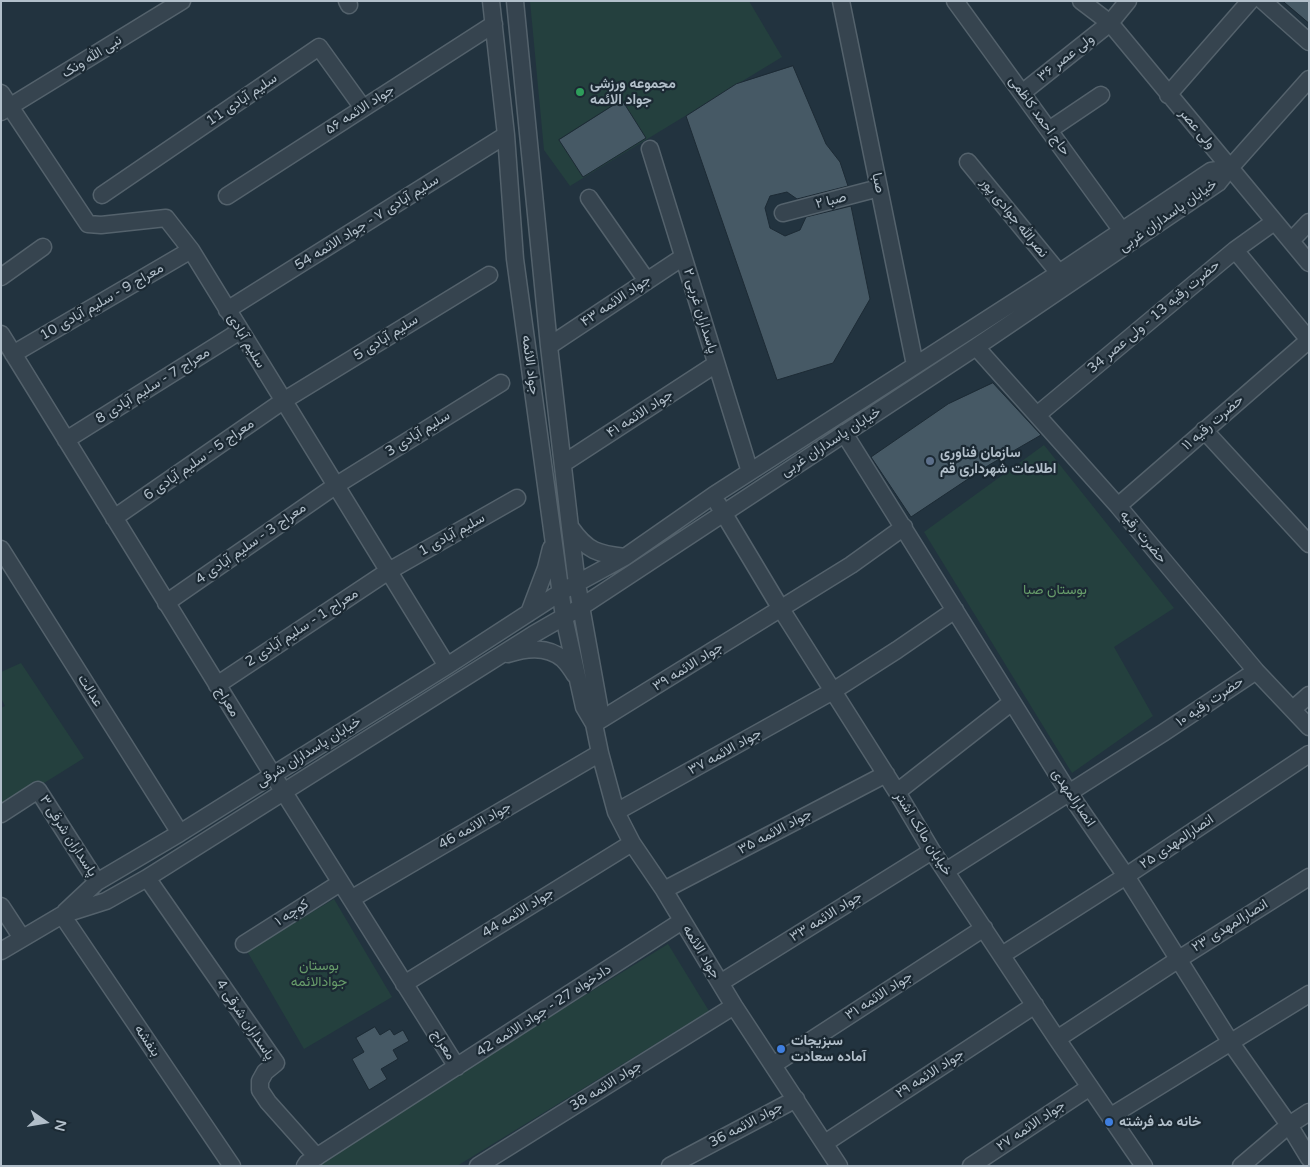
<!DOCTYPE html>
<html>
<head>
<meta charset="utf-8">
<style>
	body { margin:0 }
	#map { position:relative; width:1310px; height:1167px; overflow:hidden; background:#22333f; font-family:"Varela Round",sans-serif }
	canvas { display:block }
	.frame { position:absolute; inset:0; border:2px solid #b2bfca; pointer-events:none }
	.north { position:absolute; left:20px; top:1097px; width:50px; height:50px; -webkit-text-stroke:4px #1b2933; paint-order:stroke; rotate:103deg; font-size:14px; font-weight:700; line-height:20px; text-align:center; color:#b2bfca }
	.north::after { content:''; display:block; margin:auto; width:18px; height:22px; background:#b2bfca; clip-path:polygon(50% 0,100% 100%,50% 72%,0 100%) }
</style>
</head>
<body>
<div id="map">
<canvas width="1310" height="1167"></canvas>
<div class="frame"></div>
<div class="north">N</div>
</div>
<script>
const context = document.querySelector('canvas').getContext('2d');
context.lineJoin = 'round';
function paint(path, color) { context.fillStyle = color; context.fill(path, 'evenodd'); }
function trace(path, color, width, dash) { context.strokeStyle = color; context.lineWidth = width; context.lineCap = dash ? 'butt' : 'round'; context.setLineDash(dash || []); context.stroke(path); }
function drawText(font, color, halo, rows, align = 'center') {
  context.font = font + ' "Varela Round",Vazirmatn,sans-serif'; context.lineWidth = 4.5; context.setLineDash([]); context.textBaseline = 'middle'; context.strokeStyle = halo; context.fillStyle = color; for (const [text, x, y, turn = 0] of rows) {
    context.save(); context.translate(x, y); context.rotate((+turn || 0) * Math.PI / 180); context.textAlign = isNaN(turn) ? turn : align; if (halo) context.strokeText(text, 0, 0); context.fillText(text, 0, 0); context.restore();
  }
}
const green = new Path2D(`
	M530,1H749L782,57L570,186L544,150ZM622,100L646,138L583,177L559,140Z
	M1044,445L1174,608L1114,647L1153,716L1072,773L924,532Z
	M21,663L84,758L1,810V708L5,706L1,698V672Z
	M334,899L392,997L304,1049L247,951Z
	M668,944L709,1011L457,1166L310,1165Z`);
const building = new Path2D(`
	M1283,1H1309V23Z
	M793,66L826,144L840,162L848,186L797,199L787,192L770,196L765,208L770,228L785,236L800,230L806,217L851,206L870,299L833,363L777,380L686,116L736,84Z
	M622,100L646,138L583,177L559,140Z
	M993,383L1041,435L989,465L911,517L871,457L948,404Z
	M375,1027L380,1035L390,1029L394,1035L403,1030L409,1041L393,1050L398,1059L381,1069L387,1079L369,1090L352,1059L364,1052L356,1038Z`);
const minor = new Path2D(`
	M347,1L349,5
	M491,1L506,135L515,259L564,617L584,707L594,724L600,753L616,812L632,843L664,890L734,1006L839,1166
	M515,1L549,346L570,527L577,584L599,706L594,724
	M841,1L915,365
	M955,1L1122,231
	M1081,1L1110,23L1309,263
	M1263,1L1309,42
	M1,93L88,224L101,225L166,218L191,250L447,666
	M1022,93L1110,23L1128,1
	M1168,95L1250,1
	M1,112L182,1
	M1049,130L1101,95
	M650,149L750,472
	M968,162L1059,273
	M102,195L319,47L363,108
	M227,196L494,24
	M589,198L647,281
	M783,213L879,188
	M1291,241L1309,222
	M1235,250L1309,340
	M1,277L43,247
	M227,310L506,135
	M1,334L273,775L457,1067
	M549,346L683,257
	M976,347L1118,506L1256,671L1309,727
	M13,354L191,250
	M1037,415L1235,250L1274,222
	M1204,430L1309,544
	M844,433L1069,793L1126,876L1231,1043L1289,1125L1309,1158
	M66,440L240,331
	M564,463L716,364
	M718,504L781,609L897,792L932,851L1057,1039L1144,1166
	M1118,506L1309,340
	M114,518L283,401L489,275
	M571,528C587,551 598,554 625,557
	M1,549L180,833
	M166,603L335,486L501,383
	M529,613L546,568L551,548
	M508,654C526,648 548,646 563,659C568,664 572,670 575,675
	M217,685L387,572L517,498
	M1293,709L1309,695
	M594,724L851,565L904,527
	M897,792L1012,702
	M616,812L833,691L897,650L955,610
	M1,814L38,790L97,882
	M946,871L1163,733L1256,671
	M147,878L276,1063L265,1072L260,1081V1090L268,1102L317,1157
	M664,890L886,774
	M351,899L600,753
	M1,906L22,938
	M65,912L97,882L180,833L447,666L561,592L625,557L714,495L1059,273L1211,171L1230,168
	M62,915L232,1166
	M244,944L340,883
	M1,951L62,915L106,901L147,878L534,634L581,607L976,347L1218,183L1230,168L1309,79
	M1002,955L1126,876L1309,754
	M720,983L932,851
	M404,984L632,843
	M1057,1039L1179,959L1309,877
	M773,1065L984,928
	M1111,1116L1309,994
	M825,1143L1035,1005
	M305,1166L307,1163L682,921
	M478,1166L734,1006
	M670,1166L796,1099
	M971,1166L1090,1087
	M1241,1166L1289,1125L1309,1112`);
const markers = [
	[580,92,5,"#2e9e5b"],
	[930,461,5,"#5c6f8a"],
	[781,1049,5,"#3f7fe0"],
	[1109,1122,5,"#3f7fe0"]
];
const streetNames = [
	["نبی الله ونک",92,57,-32],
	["ولی عصر ۳۶",1066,58,-38],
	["سلیم آبادی 11",242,100,-34],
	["جواد الائمه ۵۶",360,110,-33],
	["حاج احمد کاظمی",1039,116,54],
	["ولی عصر",1197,129,50],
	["صبا",878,183,78],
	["صبا ۲",831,201,-14],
	["خیابان پاسداران غربی",1168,216,-35],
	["نصرالله جوادی پور",1014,218,51],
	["سلیم آبادی ۷ - جواد الائمه 54",367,223,-32],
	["جواد الائمه ۴۳",616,301,-34],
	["معراج 9 - سلیم آبادی 10",102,302,-30],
	["پاسداران غربی ۲",700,311,73],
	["حضرت رقیه 13 - ولی عصر 34",1154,317,-40],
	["سلیم آبادی 5",386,338,-32],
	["سلیم آبادی",246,341,59],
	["جواد الائمه",530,365,82],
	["معراج 7 - سلیم آبادی 8",153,386,-32],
	["جواد الائمه ۴۱",640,414,-33],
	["حضرت رقیه ۱۱",1213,423,-41],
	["سلیم آبادی 3",418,434,-32],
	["خیابان پاسداران غربی",831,442,-33],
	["معراج 5 - سلیم آبادی 6",199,460,-35],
	["سلیم آبادی 1",452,535,-29],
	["حضرت رقیه",1143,537,50],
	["معراج 3 - سلیم آبادی 4",251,544,-35],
	["معراج 1 - سلیم آبادی 2",302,628,-33],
	["جواد الائمه ۳۹",688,667,-32],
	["عدالت",90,691,58],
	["معراج",227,702,58],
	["حضرت رقیه ۱۰",1210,702,-34],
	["خیابان پاسداران شرقی",309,752,-32],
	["جواد الائمه ۳۷",725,752,-29],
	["انصارالمهدی",1073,798,56],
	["جواد الائمه 46",475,826,-30],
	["جواد الائمه ۳۵",775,832,-28],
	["خیابان مالک اشتر",923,834,58],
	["پاسداران شرقی ۳",68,836,57],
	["انصارالمهدی ۲۵",1177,842,-34],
	["کوچه ۱",292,913,-33],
	["جواد الائمه 44",518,913,-32],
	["جواد الائمه ۳۳",826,917,-32],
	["انصارالمهدی ۲۳",1230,926,-32],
	["جواد الائمه",701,952,59],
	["جواد الائمه ۳۱",879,996,-33],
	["دادخواه 27 - جواد الائمه 42",544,1011,-33],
	["پاسداران شرقی 4",245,1020,56],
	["بنفشه",147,1041,56],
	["معراج",443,1045,58],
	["جواد الائمه ۲۹",930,1074,-33],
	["جواد الائمه 38",606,1086,-32],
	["جواد الائمه 36",746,1125,-28],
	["جواد الائمه ۲۷",1031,1126,-34]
];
const poiNames = [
	["مجموعه ورزشی",590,84],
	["جواد الائمه",590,100],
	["سازمان فناوری",940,453],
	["اطلاعات شهرداری قم",940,469],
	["سبزیجات",791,1041],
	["آماده سعادت",791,1057],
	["خانه مد فرشته",1119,1122]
];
const parkNames = [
	["بوستان صبا",1055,590],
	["بوستان",319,966],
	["جوادالائمه",319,982]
];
paint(green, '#24403e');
paint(building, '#465965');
trace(building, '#1d2b35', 1);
trace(minor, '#54626c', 19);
trace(minor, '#36444f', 16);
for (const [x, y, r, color] of markers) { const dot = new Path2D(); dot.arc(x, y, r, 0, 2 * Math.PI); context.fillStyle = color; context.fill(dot); trace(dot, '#1b2933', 2); }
drawText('14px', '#b2bfca', '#1b2933', streetNames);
drawText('bold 14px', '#b2bfca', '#1b2933', poiNames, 'left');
drawText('14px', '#679c6a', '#1b2933', parkNames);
</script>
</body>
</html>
